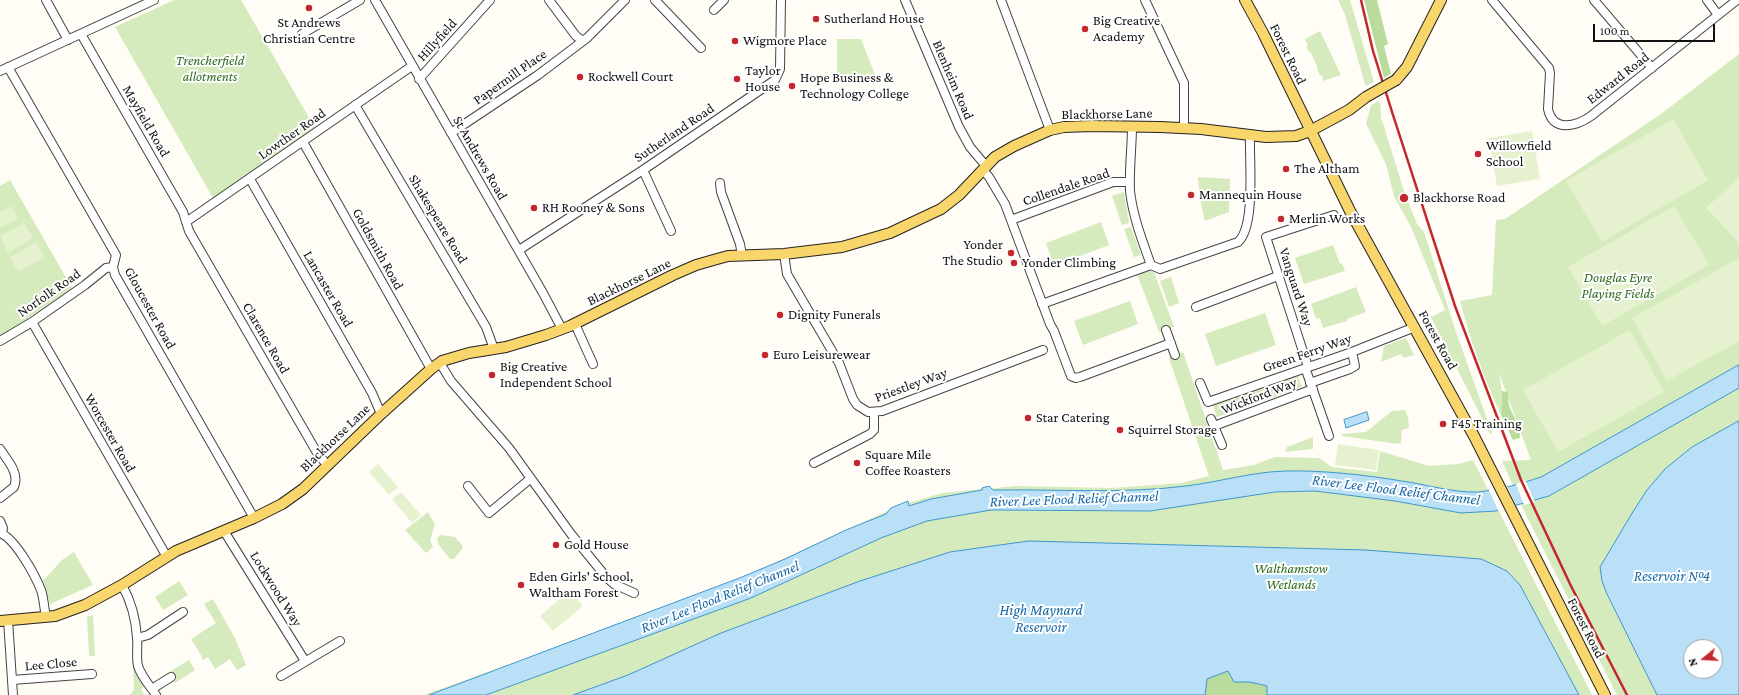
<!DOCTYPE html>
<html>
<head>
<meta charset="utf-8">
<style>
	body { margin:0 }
	#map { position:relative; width:1739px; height:695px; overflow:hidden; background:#fffdf5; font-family:"Crimson Pro",serif }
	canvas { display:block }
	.north { position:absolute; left:1683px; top:639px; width:40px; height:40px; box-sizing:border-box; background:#fff; border:1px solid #a0a0a0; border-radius:50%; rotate:252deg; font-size:11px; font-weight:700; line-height:16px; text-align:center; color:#111 }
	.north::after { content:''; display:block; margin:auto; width:14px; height:18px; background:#c4262e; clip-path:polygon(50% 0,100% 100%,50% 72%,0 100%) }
	.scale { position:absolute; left:1593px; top:24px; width:122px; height:18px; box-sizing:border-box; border:2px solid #111; border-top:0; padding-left:5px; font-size:12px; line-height:14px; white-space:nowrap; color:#111; -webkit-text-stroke:3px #fff; paint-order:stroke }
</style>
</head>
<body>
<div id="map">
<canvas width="1739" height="695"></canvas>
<div class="north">N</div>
<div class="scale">100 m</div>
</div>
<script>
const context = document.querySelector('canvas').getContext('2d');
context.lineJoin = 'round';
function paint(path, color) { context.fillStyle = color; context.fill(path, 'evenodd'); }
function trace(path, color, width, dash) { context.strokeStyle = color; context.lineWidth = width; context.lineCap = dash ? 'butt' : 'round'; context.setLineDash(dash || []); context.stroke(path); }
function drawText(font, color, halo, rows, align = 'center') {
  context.font = font + ' "Crimson Pro",serif'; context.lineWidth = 4; context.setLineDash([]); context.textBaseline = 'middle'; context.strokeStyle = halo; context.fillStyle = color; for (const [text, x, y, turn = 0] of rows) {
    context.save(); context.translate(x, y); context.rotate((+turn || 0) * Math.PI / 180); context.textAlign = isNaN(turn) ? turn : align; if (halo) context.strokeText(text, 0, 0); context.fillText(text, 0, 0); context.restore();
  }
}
const green = new Path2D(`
	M174,0H241L315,128L213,198L115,27Z
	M1338,0H1350L1374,82L1366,86L1365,84L1345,15Z
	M1320,31L1341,75L1323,81L1322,75L1320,76L1317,69L1318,68L1310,51L1309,52L1306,47L1308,46L1305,39Z
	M837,39H861L876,77L837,79Z
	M1739,54V695H1617L1526,515L1502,461L1531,460L1499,373L1502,391L1501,415C1484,378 1470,340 1460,301L1492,295L1496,220L1505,219L1661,114ZM1691,647H1715V671H1691Z
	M1379,101C1382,107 1380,111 1381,118C1382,123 1385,125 1385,130L1404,191L1417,224L1424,232L1456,332L1492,433L1490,434L1431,317L1445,310L1411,227L1394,196L1386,164L1366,124L1371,105Z
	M1198,177L1230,179L1229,212L1205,221L1200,199Z
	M10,180L72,288L0,337V186Z
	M1124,192L1129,223L1122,225L1112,196Z
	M1101,222L1109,245L1054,266L1046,243Z
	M1131,227L1141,255L1134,257L1124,229Z
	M1333,245L1340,264L1342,263L1345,271L1304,284L1295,258Z
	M1149,270L1154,272L1174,327L1159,332L1137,274Z
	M1171,277L1179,303L1169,307L1160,281Z
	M1356,287L1366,312L1347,319V321L1323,328L1320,318L1316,319L1311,304Z
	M1130,301L1138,324L1083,345L1074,321Z
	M1265,313L1276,345L1216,366L1205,334Z
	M1406,338L1414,355L1403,358L1401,354L1381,362L1384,346Z
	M1183,352L1223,470L1254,465L1275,457L1319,458L1332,467L1377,472L1380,451L1429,466L1458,464L1473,460L1592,695H424L539,654L740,579L896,507L942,493L1016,486L1113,488L1181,483L1209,476L1169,358Z
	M1298,375L1302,387L1217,417L1213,405Z
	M1405,410L1408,417L1409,428L1402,430L1401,443L1398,444L1342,436V434L1366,432L1392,411Z
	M1313,437V449L1285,452L1287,447Z
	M428,512L435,524L430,540L433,547L426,553L405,530Z
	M441,535L455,537L462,545V549L454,559H450L438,544L437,538Z
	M74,552L93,585L50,604L43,581L62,560Z
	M179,581L188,595L163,610L155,597Z
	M213,599L235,638L246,665L237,670L230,659L215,669L208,657L202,660V657L191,639L216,623L204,604Z
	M93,615L95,656H89L87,617Z
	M189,660L195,670L175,683L169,672Z
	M133,664L146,685L141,689L145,695H130L134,690Z`);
const forest = new Path2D(`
	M1364,0H1377L1388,44L1384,46L1391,74L1384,78Z
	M1502,391L1508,392C1508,396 1508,401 1509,405C1513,418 1520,422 1520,438L1513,440L1501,415Z
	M1228,671L1234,682H1250L1267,686V695H1205L1207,679Z`);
const pitch = new Path2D(`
	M1673,119L1708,180L1602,242L1566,181Z
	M1532,131L1540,179L1497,186L1489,138Z
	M1739,177V243L1706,208Z
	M12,206L18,218L0,228V212Z
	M1674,206L1709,265L1602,326L1568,267Z
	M24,223L33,238L8,253L0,236Z
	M36,242L44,257L18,272L10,257Z
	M1739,258V341L1667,381L1632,318Z
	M1630,330L1664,392L1558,452L1523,390Z
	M1338,444L1379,450L1376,470L1335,465Z
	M378,464L398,487L389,495L369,472Z
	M401,492L421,515L412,523L392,499Z
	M570,590L583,606L553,631L540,616Z`);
const water = new Path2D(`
	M1739,365V388L1549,496L1496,511L1461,513L1395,501L1315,491L1275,492L1150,511L991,510L927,521L881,538L751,598L486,695H429L742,577L785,559L846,530L886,514L891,508L908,501L909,506L931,499L982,490V488L989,486L993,490C1057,489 1122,494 1186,486C1219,482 1251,472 1285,471C1321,470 1366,475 1402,481C1424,484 1455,493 1477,492C1499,490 1520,484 1541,477Z
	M1367,412L1369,420L1346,428L1344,420Z
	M1739,421V695H1657L1607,594L1602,581L1600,567L1634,510L1647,490L1665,469L1692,447ZM1691,647H1715V671H1691Z
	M1029,541L1366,550L1481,559L1507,571L1520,585L1579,695H1267V686L1250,682H1234L1228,671L1207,679L1205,695H573L628,675L721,633L860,581L950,552Z`);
const pier = new Path2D(`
	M1525,480L1535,502L1524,505L1516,484Z
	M1507,486L1517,507L1499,512L1488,488Z`);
const minor = new Path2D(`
	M46,0L68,40
	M375,0L543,293L562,329
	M549,0L576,36L583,41L587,38L625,0
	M655,0L701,48
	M905,0L959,127L970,147L986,166
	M1001,0L1050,130
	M1145,0L1184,83V128
	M1492,0L1549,68L1550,73L1548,109C1553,133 1577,126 1591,116L1737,0
	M1594,0L1652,68
	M1707,0L1718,15
	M714,10L724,0
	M81,34L183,212L189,231L316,451L327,465
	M302,34L360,0
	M8,67L116,255L113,267L115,275L254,518
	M0,71L154,0
	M419,79L490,0
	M355,105L486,327L494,349
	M1132,126C1132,147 1129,169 1130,191C1133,217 1142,240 1151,265L1160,269L1238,242C1256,226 1249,160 1250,135
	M451,133L538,75L583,41
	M303,142L431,369
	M643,170L671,231
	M983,170L989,177L1005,204L1050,324L1054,331L1071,376L1076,378L1080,377L1171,343
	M250,179L372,393L381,414
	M720,183L721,192L740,244L742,256
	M1011,220L1113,182H1130
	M186,222L412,66
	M519,250L643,170L775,80L780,69L781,0
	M784,254L787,274L839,363L853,399L857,405L868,412L882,411L1043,350
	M1042,304L1151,265
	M1196,307L1278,276
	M32,322L167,557
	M575,324L593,364
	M1166,330L1175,355
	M0,341L32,322L85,285L106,268L113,267
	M440,363L451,381L509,448L571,534L607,578L614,584L634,593
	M1308,367L1266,237L1334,215
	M1307,373L1329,436
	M1200,383L1208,402L1352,352L1415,327
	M1310,383L1350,369L1355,366L1352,352
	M1211,419L1222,445
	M1214,426L1313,389
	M0,449C7,460 20,473 14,487L0,498
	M814,463L870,434L874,430V412
	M468,486L489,513L530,479
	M0,521L3,528L2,533
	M224,531L305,661
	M0,533C15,538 35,575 41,590C44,599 44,608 46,617
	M122,585C131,601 136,620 137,638C138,647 136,657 138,666C141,676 150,686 156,695
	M8,620L13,695
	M137,638L148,635L183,612
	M281,676L340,641
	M12,680L92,674
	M152,689L171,677`);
const major = new Path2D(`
	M1245,0L1263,33L1350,211L1474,436L1605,695
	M1396,80L1407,67L1441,0
	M0,621L55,616L85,605L122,585L176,551L254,518L282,504L303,489L381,414L431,369L442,361L452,358L469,353L506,347L546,335L570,326L673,275L696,265L717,259L728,256L784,254L842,247L890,233L941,209L959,195L995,157L1014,146L1050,130L1064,127L1091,126L1160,127L1201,129L1266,137L1296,136L1310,131L1349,110L1366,97`);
const rail = new Path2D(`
	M1361,0L1373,51L1393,115L1455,306L1521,480L1571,586L1627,695`);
const majorBridge = new Path2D(`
	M1366,97L1396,80`);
const markers = [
	[309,8,4,"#c4262e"],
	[816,19,4,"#c4262e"],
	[1085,29,4,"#c4262e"],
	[735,41,4,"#c4262e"],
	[580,77,4,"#c4262e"],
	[737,79,4,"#c4262e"],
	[792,86,4,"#c4262e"],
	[1478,154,4,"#c4262e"],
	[1286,169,4,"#c4262e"],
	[1191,195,4,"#c4262e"],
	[1404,198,5,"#c4262e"],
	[534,208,4,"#c4262e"],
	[1281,219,4,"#c4262e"],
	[1011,253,4,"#c4262e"],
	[1014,263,4,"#c4262e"],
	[780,315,4,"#c4262e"],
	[765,355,4,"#c4262e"],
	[492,375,4,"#c4262e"],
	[1028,418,4,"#c4262e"],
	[1443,424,4,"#c4262e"],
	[1120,430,4,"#c4262e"],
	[857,463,4,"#c4262e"],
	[556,545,4,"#c4262e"],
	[521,585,4,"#c4262e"]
];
const poiNames = [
	["Sutherland House",824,19],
	["Big Creative",1093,21],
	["Academy",1093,37],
	["St Andrews",309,23,"center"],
	["Christian Centre",309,39,"center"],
	["Wigmore Place",743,41],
	["Taylor",745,71],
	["House",745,87],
	["Rockwell Court",588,77],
	["Hope Business &",800,78],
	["Technology College",800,94],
	["Willowfield",1486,146],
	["School",1486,162],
	["The Altham",1294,169],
	["Mannequin House",1199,195],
	["Blackhorse Road",1413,198],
	["RH Rooney & Sons",542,208],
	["Merlin Works",1289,219],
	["Yonder",1003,245,"right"],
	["The Studio",1003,261,"right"],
	["Yonder Climbing",1022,263],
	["Dignity Funerals",788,315],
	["Euro Leisurewear",773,355],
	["Big Creative",500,367],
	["Independent School",500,383],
	["Star Catering",1036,418],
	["F45 Training",1451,424],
	["Squirrel Storage",1128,430],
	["Square Mile",865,455],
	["Coffee Roasters",865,471],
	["Gold House",564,545],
	["Eden Girls' School,",529,577],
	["Waltham Forest",529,593]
];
const streetNames = [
	["Hillyfield",437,40,-48],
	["Forest Road",1288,54,64],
	["Papermill Place",510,77,-35],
	["Edward Road",1618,78,-38],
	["Blenheim Road",953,80,67],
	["Blackhorse Lane",1107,114,-1],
	["Mayfield Road",146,121,60],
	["Sutherland Road",674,133,-34],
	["Lowther Road",292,134,-35],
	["St Andrews Road",480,158,60],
	["Collendale Road",1066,187,-19],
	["Shakespeare Road",438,219,59],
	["Goldsmith Road",378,249,61],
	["Blackhorse Lane",629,282,-26],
	["Vanguard Way",1296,287,72],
	["Lancaster Road",328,289,60],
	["Norfolk Road",49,293,-35],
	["Gloucester Road",150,308,61],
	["Clarence Road",266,338,60],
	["Forest Road",1438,340,61],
	["Green Ferry Way",1307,353,-19],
	["Priestley Way",911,385,-20],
	["Wickford Way",1259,396,-21],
	["Worcester Road",110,433,60],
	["Blackhorse Lane",335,438,-44],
	["Lockwood Way",276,589,58],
	["Forest Road",1586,628,63],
	["Lee Close",51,664,-5]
];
const parkNames = [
	["Trencherfield",210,61],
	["allotments",210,77],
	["Douglas Eyre",1618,278],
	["Playing Fields",1618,294],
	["Walthamstow",1291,569],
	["Wetlands",1291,585]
];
const waterNames = [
	["River Lee Flood Relief Channel",1396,490,7],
	["River Lee Flood Relief Channel",1074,499,-2],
	["Reservoir №4",1672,576],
	["River Lee Flood Relief Channel",720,597,-22],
	["High Maynard",1041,610],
	["Reservoir",1041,627]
];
paint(green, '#d5ebbd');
paint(forest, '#b9dc9c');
paint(pitch, '#e6f2cf');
paint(water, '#b9e0f7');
trace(water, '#3f96cf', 1);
paint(pier, '#fffdf5');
trace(minor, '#444', 10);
trace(major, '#222', 12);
trace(minor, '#fff', 8);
trace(major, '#f9d66b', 10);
trace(rail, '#c4262e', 2.5);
trace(majorBridge, '#222', 12, []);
trace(majorBridge, '#f9d66b', 10);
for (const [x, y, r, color] of markers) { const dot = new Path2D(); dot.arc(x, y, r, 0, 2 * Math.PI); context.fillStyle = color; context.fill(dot); trace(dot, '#fff', 1.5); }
drawText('14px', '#111', '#fff', poiNames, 'left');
drawText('14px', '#111', '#fff', streetNames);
drawText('italic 14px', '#2f6b1f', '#fff', parkNames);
drawText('italic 15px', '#1768a6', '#fff', waterNames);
</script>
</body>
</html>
